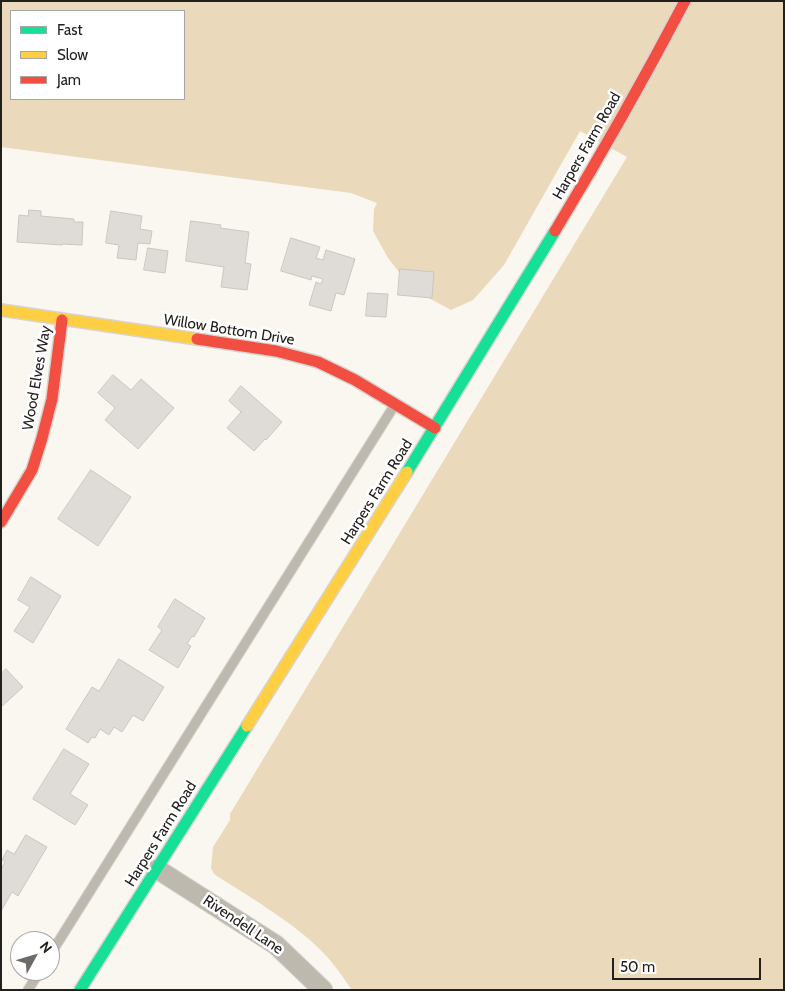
<!DOCTYPE html>
<html>
<head>
<meta charset="utf-8">
<style>
	body { margin:0 }
	#map { position:relative; width:785px; height:991px; overflow:hidden; background:#faf6f0; font-family:Cabin,sans-serif }
	canvas { display:block }
	.frame { position:absolute; inset:0; border:2px solid #22201d; pointer-events:none }
	.legend { position:absolute; left:10px; top:10px; width:175px; height:90px; box-sizing:border-box; background:#fff; border:1px solid #a7a6a5; margin:0; padding:6px 9px; list-style:none; font-size:15px; color:#22201d }
	.legend li { display:flex; align-items:center; gap:10px; height:25px }
	.legend b { width:25px; border:1px solid #a7a6a5 }
	.north { position:absolute; left:10px; top:931px; width:50px; height:50px; box-sizing:border-box; background:#fff; border:1px solid #a7a6a5; border-radius:50%; rotate:51deg; font-size:14px; font-weight:700; line-height:20px; text-align:center; color:#22201d }
	.north::after { content:''; display:block; margin:auto; width:18px; height:22px; background:#6e6b67; clip-path:polygon(50% 0,100% 100%,50% 72%,0 100%) }
	.scale { position:absolute; left:612px; top:958px; width:149px; height:22px; box-sizing:border-box; border:2px solid #22201d; border-top:0; padding-left:6px; font-size:15px; line-height:18px; white-space:nowrap; color:#22201d; -webkit-text-stroke:4px #fff; paint-order:stroke }
</style>
</head>
<body>
<div id="map">
<canvas width="785" height="991"></canvas>
<div class="frame"></div>
<ul class="legend">
<li><b style="height:6px;background:#16e098"></b>Fast</li>
<li><b style="height:6px;background:#ffcf43"></b>Slow</li>
<li><b style="height:6px;background:#f24e42"></b>Jam</li>
</ul>
<div class="north">N</div>
<div class="scale">50 m</div>
</div>
<script>
const context = document.querySelector('canvas').getContext('2d');
context.lineJoin = 'round';
function paint(path, color) { context.fillStyle = color; context.fill(path, 'evenodd'); }
function trace(path, color, width, dash) { context.strokeStyle = color; context.lineWidth = width; context.lineCap = dash ? 'butt' : 'round'; context.setLineDash(dash || []); context.stroke(path); }
function drawText(font, color, halo, rows, align = 'center') {
  context.font = font + ' Cabin,sans-serif'; context.lineWidth = 5; context.setLineDash([]); context.textBaseline = 'middle'; context.strokeStyle = halo; context.fillStyle = color; for (const [text, x, y, turn = 0] of rows) {
    context.save(); context.translate(x, y); context.rotate((+turn || 0) * Math.PI / 180); context.textAlign = isNaN(turn) ? turn : align; if (halo) context.strokeText(text, 0, 0); context.fillText(text, 0, 0); context.restore();
  }
}
const green = new Path2D(`
	M1,1H784V990H352C344,979 337,968 329,959C301,927 256,901 220,878L214,874L211,868L213,847L230,820V814L627,157L580,131L504,265L473,300L451,310L412,289L388,258L373,231L374,209L377,203L351,193L1,147ZM11,11H184V99H11Z`);
const building = new Path2D(`
	M29,210L41,211V216L74,219V222H83L82,245L62,244V245L17,242L19,215L28,216Z
	M111,211L142,216L140,229L152,231L150,244L138,243L136,260L117,258L119,245L106,243Z
	M191,221L221,225L220,228L249,232L245,263L251,264L247,290L221,287L224,267L186,261Z
	M291,238L320,247L316,258L323,260L326,250L355,259L344,295L336,293L331,311L309,305L316,282L321,284L323,279L312,276L311,280L281,271Z
	M148,248L168,251L165,273L144,270Z
	M400,269L434,272L432,298L398,295Z
	M368,293L388,294L386,317L366,316Z
	M113,375L131,390L141,379L174,408L138,449L105,420L115,408L98,393Z
	M241,386L282,422L266,440L265,439L254,451L227,428L241,412L229,401Z
	M91,470L131,497L98,546L58,519Z
	M31,577L61,596L33,643L14,631L30,607L18,600Z
	M175,599L205,618L194,637L192,636L187,644L191,646L178,668L149,650L162,630L158,627Z
	M119,659L164,687L143,721L133,715L122,732L114,727L109,735L100,729L95,738L92,737L88,743L66,729L92,687L99,691Z
	M6,669L23,687L1,707V674Z
	M64,749L89,764L70,794L88,805L75,825L33,799Z
	M26,835L47,847L18,896L12,892L1,911V869L5,862L2,860L7,850L14,854Z`);
const lane = new Path2D(`
	M50,955L394,406
	M28,990L40,971`);
const street = new Path2D(`
	M157,869L276,945L323,990`);
const fast = new Path2D(`
	M407,472L555,231
	M80,990L247,726`);
const slow = new Path2D(`
	M1,310L197,339
	M247,726L407,472`);
const jam = new Path2D(`
	M555,231C601,155 644,79 685,1
	M197,339L276,351L318,362L355,380L435,428
	M1,522L32,470L42,438L52,399L62,320`);
const streetNames = [
	["Harpers Farm Road",587,146,-60],
	["Willow Bottom Drive",229,330,9],
	["Wood Elves Way",37,378,-80],
	["Harpers Farm Road",377,492,-58],
	["Harpers Farm Road",161,834,-58],
	["Rivendell Lane",243,925,34]
];
paint(green, '#ead9bb');
paint(building, '#dfdcd8');
trace(building, '#c9c7c2', 1);
trace(lane, '#d7d4cf', 11);
trace(street, '#d7d4cf', 21);
trace(fast, '#d7d4cf', 14);
trace(slow, '#d7d4cf', 14);
trace(jam, '#d7d4cf', 14);
trace(lane, '#beb9af', 9);
trace(street, '#beb9af', 19);
trace(fast, '#16e098', 11);
trace(slow, '#ffcf43', 11);
trace(jam, '#f24e42', 11);
drawText('15px', '#22201d', '#fff', streetNames);
</script>
</body>
</html>
